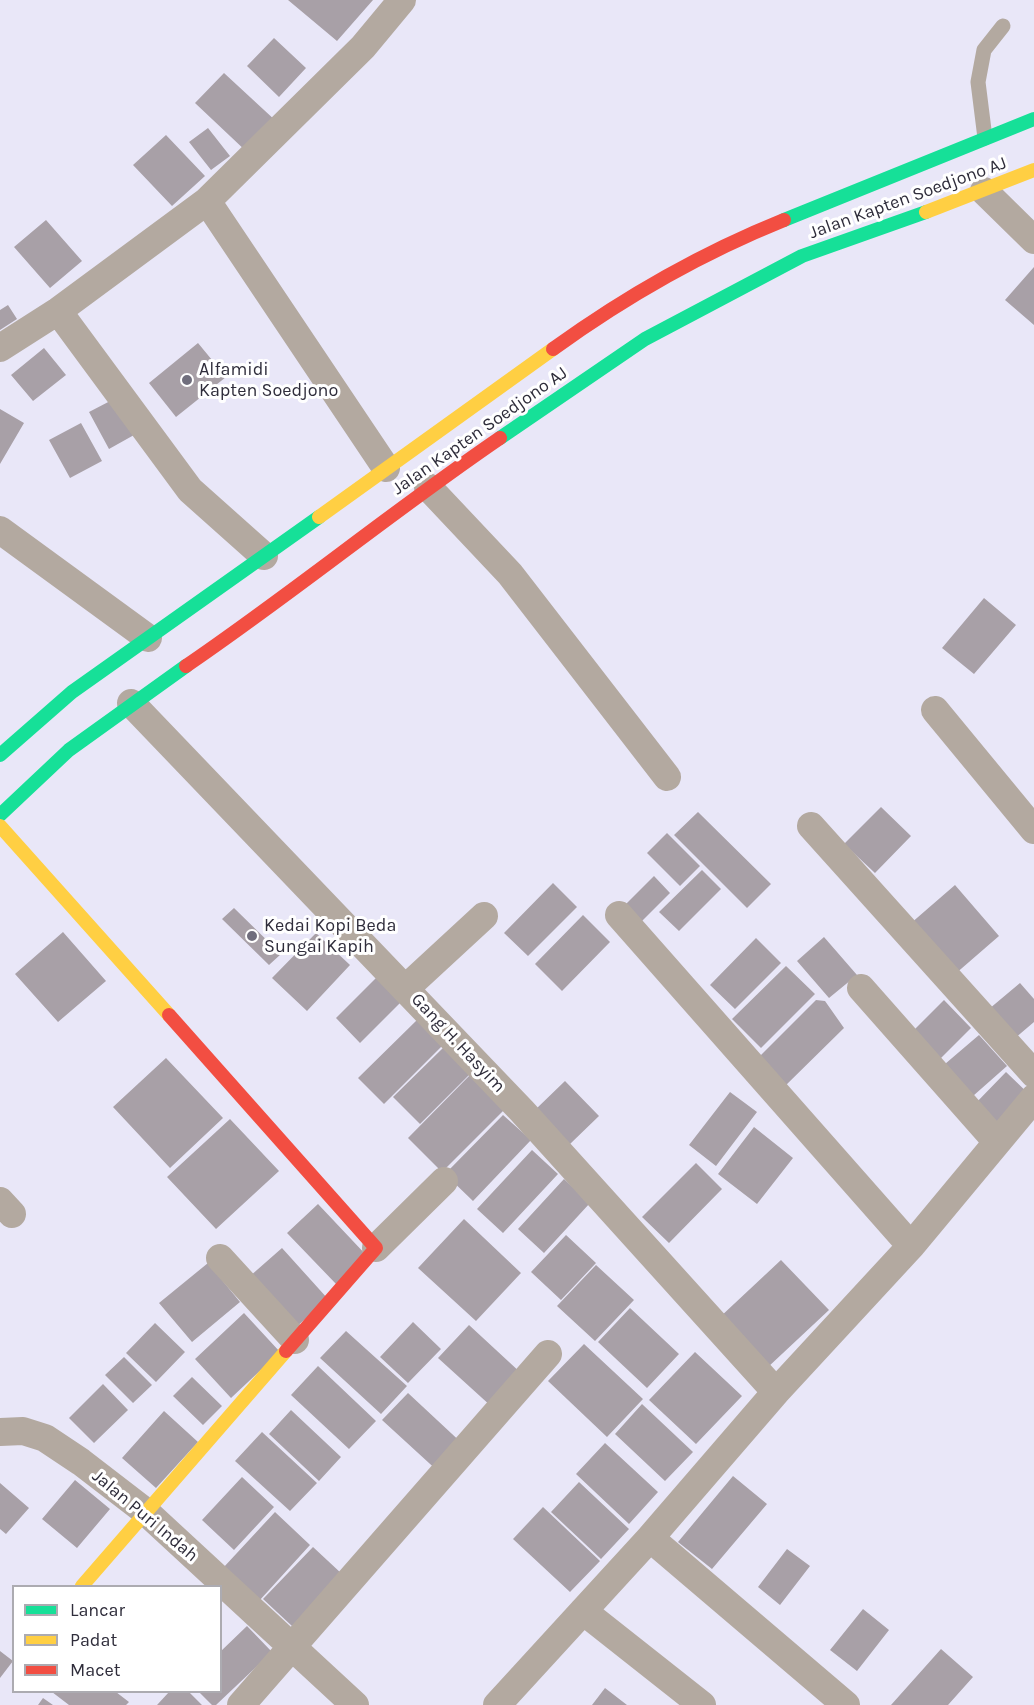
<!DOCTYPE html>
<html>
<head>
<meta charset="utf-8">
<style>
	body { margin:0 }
	#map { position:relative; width:1034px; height:1705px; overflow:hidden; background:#e9e7f8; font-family:Karla,sans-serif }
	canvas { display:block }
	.legend { position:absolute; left:12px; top:1585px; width:210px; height:108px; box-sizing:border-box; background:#fff; border:2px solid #acabb1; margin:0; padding:8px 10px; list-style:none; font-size:18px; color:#2f2d3b }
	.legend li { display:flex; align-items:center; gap:12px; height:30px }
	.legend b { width:30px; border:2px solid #acabb1 }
</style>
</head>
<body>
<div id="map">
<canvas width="1034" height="1705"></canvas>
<ul class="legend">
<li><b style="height:8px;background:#16e098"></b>Lancar</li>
<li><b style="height:8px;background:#ffcf43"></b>Padat</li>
<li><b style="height:8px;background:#f24e42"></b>Macet</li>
</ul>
</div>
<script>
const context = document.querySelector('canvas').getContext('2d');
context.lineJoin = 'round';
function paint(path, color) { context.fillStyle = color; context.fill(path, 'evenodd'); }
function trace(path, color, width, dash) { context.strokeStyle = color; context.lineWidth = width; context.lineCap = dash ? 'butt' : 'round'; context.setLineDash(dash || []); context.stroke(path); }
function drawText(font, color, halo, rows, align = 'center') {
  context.font = font + ' Karla,sans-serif'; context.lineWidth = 6; context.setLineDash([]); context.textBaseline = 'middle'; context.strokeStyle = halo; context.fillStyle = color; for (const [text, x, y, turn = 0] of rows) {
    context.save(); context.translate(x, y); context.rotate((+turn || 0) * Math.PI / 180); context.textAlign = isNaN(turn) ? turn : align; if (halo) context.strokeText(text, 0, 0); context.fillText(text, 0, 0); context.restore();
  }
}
const building = new Path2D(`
	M288,0H373L337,41Z
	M274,38L306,68L279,97L247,66Z
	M224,73L277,122L248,153L195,103Z
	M208,128L230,156L211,170L189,142Z
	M166,135L205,176L172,206L133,165Z
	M46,220L82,261L50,288L14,247Z
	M1034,267V325L1005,300Z
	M8,305L17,319L0,330V310Z
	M198,343L226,377L176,417L149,383Z
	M44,348L66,375L33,401L11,375Z
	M114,399L134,435L109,449L89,412Z
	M0,409L24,423L0,464Z
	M81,423L102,461L70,478L49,440Z
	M984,598L1016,625L974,674L942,648Z
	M881,807L911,836L875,873L844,844Z
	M698,812L771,884L747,908L674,835Z
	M667,833L700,866L680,886L647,853Z
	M702,870L721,889L679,931L659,912Z
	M654,876L670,893L641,922L624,906Z
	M553,883L577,907L528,956L504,933Z
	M955,885L999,936L954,975L910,924Z
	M234,908L281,954L269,965L222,919Z
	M583,915L610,942L562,991L535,964Z
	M63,932L106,981L58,1022L15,974Z
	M316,933L350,965L307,1011L272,978Z
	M824,937L857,975L829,998L797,961Z
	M756,938L781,963L735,1009L710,985Z
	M786,966L815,994L761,1048L732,1019Z
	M380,974L405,998L360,1043L336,1018Z
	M1020,983L1034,999V1022L1014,1039L989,1009Z
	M816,1000L825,1001L844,1028L783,1088L755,1061Z
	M944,1000L971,1028L936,1063L908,1036Z
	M417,1020L443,1045L384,1104L358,1078Z
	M979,1035L1007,1066L973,1096L945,1064Z
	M445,1046L472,1072L420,1124L393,1097Z
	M166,1058L223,1118L170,1168L113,1107Z
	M1006,1072L1032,1097L999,1131L973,1106Z
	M472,1073L507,1107L442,1172L408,1138Z
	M565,1081L599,1116L570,1144L536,1109Z
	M730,1092L757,1112L716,1166L689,1145Z
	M503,1115L531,1140L473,1201L445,1174Z
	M230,1119L279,1171L216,1229L167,1177Z
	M754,1127L793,1158L757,1204L718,1174Z
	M532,1150L558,1174L503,1233L477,1209Z
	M696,1163L722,1189L669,1243L642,1217Z
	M564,1179L590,1203L544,1253L518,1229Z
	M318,1204L368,1257L337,1285L287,1233Z
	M464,1219L521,1273L476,1321L418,1268Z
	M566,1235L596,1263L561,1300L531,1272Z
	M282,1248L328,1299L295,1328L249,1277Z
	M781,1260L829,1310L767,1368L719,1318Z
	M208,1263L240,1302L192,1342L159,1303Z
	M596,1265L634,1300L595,1341L557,1306Z
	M630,1308L679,1354L647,1388L598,1342Z
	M244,1313L280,1352L231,1398L195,1359Z
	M413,1322L441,1349L408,1383L380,1357Z
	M155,1323L185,1352L156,1382L126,1353Z
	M469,1325L522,1374L492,1407L438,1358Z
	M346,1331L407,1386L381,1414L320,1358Z
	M584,1344L643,1399L607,1437L548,1381Z
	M695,1352L742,1396L696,1444L649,1400Z
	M124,1357L152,1385L133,1403L105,1375Z
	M318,1366L376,1421L349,1449L291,1395Z
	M192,1377L222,1406L203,1425L173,1396Z
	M103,1384L128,1410L94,1443L69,1418Z
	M408,1393L466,1447L441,1474L382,1420Z
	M642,1404L693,1452L665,1481L615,1434Z
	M291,1410L341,1457L319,1481L269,1434Z
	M164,1411L198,1442L156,1488L122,1458Z
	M262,1432L317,1483L290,1511L235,1461Z
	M605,1443L658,1492L629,1524L576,1474Z
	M733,1476L767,1504L712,1569L678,1542Z
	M242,1477L274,1507L234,1550L202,1520Z
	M75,1480L110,1509L77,1548L42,1519Z
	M579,1482L629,1529L601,1559L551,1512Z
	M0,1483L29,1508L6,1534L0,1529Z
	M543,1507L600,1561L570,1592L513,1539Z
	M275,1512L310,1545L259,1601L223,1568Z
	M313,1547L342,1574L292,1626L263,1599Z
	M787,1549L810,1566L780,1605L758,1587Z
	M863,1609L889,1630L857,1671L830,1650Z
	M247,1626L272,1652L216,1705H212L199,1692H220V1652Z
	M941,1649L973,1677L948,1705H891Z
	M0,1651L13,1661L0,1678Z
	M605,1688L627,1705H592Z
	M52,1692H116L129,1702L126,1705H69Z
	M169,1692H189L202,1705H157Z
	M43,1698L53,1705H38Z`);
const lane = new Path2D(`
	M985,138L978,82L984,50L1003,26`);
const street = new Path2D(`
	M984,191L1034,240
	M207,201L386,468
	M58,311L190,490L264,556
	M0,348L58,311L207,201L363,47L402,0
	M428,487L510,574L667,777
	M0,530L148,638
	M131,703L522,1111L776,1392
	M935,710L1034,830
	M811,826L1034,1074
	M619,915L911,1246
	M406,988L484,916
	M861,988L997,1142
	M0,1201L12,1214
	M376,1248L444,1181
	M220,1258L295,1340
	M0,1432L23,1431L45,1438L81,1462L146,1512L355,1705
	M650,1538L846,1705
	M583,1611L702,1705
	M241,1705L548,1354
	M497,1705L650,1538L776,1392L911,1246L1034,1098`);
const fast = new Path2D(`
	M784,220L1034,119
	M500,438L645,339L802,256L926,212
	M0,755L72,692L319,517
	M0,815L69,750L186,666`);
const slow = new Path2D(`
	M926,212L1034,170
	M319,517L553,349
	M0,826L169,1015
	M82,1586L286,1351`);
const jam = new Path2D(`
	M553,349C625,297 702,253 784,220
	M186,666C293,593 393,511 500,438
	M169,1015L376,1248L286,1351`);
const markers = [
	[187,380,6,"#706e7d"],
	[252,936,6,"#706e7d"]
];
const streetNames = [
	["Jalan Kapten Soedjono AJ",908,198,-20],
	["Jalan Kapten Soedjono AJ",480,431,-35],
	["Gang H. Hasyim",458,1043,47],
	["Jalan Puri Indah",145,1516,40]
];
const poiNames = [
	["Alfamidi",199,370],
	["Kapten Soedjono",199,391],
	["Kedai Kopi Beda",264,926],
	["Sungai Kapih",264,947]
];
paint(building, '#a8a0a7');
trace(lane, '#b3a9a0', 15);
trace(street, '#b3a9a0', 28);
trace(fast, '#16e098', 14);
trace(slow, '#ffcf43', 14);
trace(jam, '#f24e42', 14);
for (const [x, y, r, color] of markers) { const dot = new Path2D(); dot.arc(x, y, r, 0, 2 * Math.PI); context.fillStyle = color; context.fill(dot); trace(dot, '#fff', 2); }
drawText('18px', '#2f2d3b', '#fff', streetNames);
drawText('18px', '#2f2d3b', '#fff', poiNames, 'left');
</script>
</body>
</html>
